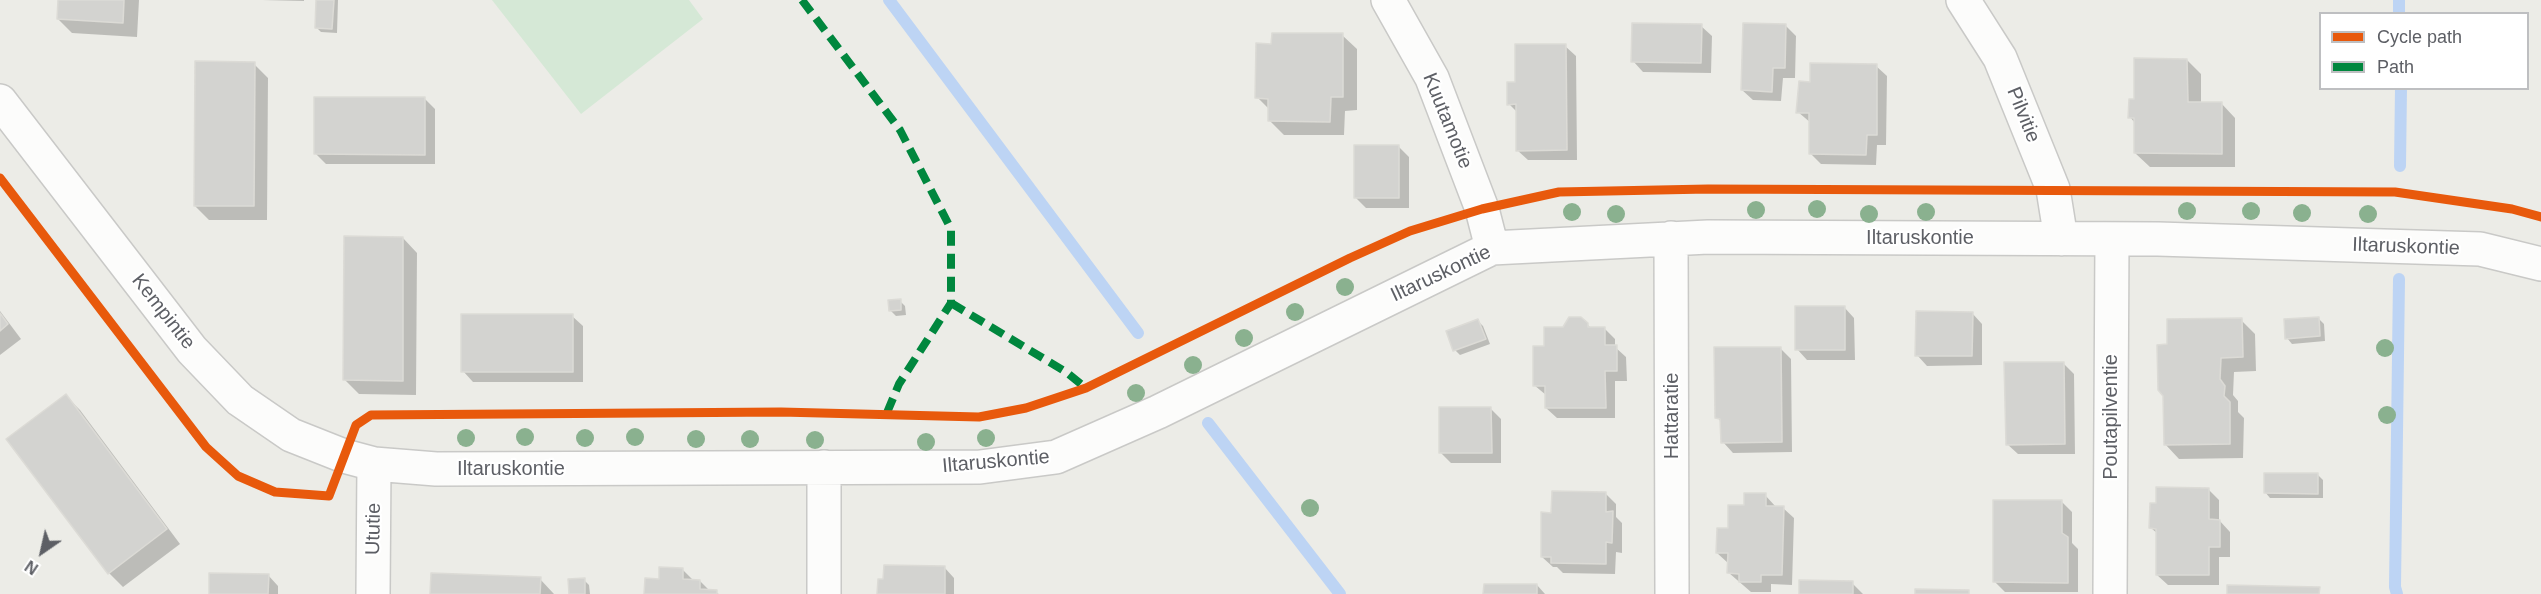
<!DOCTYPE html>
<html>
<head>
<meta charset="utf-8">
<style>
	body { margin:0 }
	#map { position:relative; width:2541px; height:594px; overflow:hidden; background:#ecece7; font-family:Arial,sans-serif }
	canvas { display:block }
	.legend { position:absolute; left:2319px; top:12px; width:210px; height:78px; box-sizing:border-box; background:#fff; border:2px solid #bebfc1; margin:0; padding:8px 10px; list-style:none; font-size:18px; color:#5d5f65 }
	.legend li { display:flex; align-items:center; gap:12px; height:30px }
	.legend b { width:30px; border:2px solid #bebfc1 }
	.north { position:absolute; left:12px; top:522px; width:60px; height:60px; -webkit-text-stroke:4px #fff; paint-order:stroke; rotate:214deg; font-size:16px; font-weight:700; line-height:24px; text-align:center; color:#5d5f65 }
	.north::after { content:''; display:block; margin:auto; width:21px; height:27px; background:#5d5f65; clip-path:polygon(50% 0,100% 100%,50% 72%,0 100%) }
</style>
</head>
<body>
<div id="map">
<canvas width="2541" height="594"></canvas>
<ul class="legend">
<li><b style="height:8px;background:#e8590c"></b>Cycle path</li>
<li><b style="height:8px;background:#00873e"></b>Path</li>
</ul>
<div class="north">N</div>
</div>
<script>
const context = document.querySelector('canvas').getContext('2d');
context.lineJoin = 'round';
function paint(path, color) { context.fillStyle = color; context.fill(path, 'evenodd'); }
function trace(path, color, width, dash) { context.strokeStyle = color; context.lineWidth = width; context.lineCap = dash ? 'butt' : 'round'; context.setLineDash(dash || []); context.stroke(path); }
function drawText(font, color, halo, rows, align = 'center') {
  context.font = font + ' Arial,sans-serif'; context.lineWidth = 4.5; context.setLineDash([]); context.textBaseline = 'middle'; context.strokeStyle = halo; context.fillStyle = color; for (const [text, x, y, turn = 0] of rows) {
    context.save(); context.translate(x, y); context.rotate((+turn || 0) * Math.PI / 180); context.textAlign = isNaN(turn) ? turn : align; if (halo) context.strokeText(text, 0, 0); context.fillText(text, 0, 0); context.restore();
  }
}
const green = new Path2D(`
	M492,0H689L703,19L581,114Z`);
const shadow = new Path2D(`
	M59,0H139L137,37L72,33L58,19Z
	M262,0H304V1Z
	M318,0H338L337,33L321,32L316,27Z
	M1701,26L1712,36L1711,73L1643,72L1633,61Z
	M1786,26L1796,36L1795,78H1783L1781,101L1753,100L1742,90Z
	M1342,35L1357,49V110L1345,111L1344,135H1284L1270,121V110L1257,97L1273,45Z
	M1565,46L1576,56L1577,160H1528L1517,150V112L1509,104L1517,84Z
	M2187,60L2201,74V103H2221L2235,118V167H2150L2135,153V123L2130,117Z
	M254,64L268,78L267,220H209L195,206Z
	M1876,66L1887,76L1886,145H1877L1876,165L1821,164L1810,153L1811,123L1798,112L1811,83Z
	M424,98L435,109V164H326L315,153Z
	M1399,147L1409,157V208H1366L1355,197Z
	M403,238L417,253L416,395L359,394L345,380Z
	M900,301L905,306L906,315L896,316L890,310Z
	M1844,307L1854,318L1855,360H1807L1797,349Z
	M0,311L21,339L0,355Z
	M1972,313L1982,324V365L1927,366L1917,355Z
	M572,316L583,326V382H473L463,371Z
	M1581,318L1591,328H1604L1615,339V347L1626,357L1627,381H1615V418H1557L1546,408V395L1534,385L1546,347L1563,328Z
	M2319,319L2324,324L2325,341L2292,344L2287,338Z
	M2241,320L2255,334L2256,371L2234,372L2233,395L2238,401V412L2244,418L2243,458L2179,459L2165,444L2168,346Z
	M1478,321L1483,326L1490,344L1460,355L1455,350Z
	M1780,348L1791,359L1792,452L1733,453L1723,442L1722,423L1717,417Z
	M2063,363L2074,374L2075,454H2018L2007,444Z
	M66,396L80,410L180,544L123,587L109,573Z
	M1490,408L1501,419V463H1451L1441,453Z
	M2318,475L2323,480V498H2270L2265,492Z
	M2209,490L2219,500V520L2230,532V557H2219V585H2168L2157,575L2158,534L2151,528Z
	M1605,493L1616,504V517L1622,523V553L1616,552L1615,574L1563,573L1557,567H1553L1542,557L1553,514Z
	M1765,495L1776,507L1783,508L1794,518L1792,585L1771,584V592H1751L1729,573L1728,563L1717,553L1745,507Z
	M2061,501L2072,512V543L2078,549V592H2005L1995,582Z
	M944,567L954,578V594H879Z
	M682,569L694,581H700L710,591L719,594H646L660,580Z
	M268,575L278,586V594H211Z
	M540,579L554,594H431Z
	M584,580L589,585L590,594H570Z
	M1852,583L1863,594H1801Z
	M1537,585L1545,594H1485Z`);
const stream = new Path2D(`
	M889,0L1138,333
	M2399,0V14
	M2400,166L2401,88
	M1208,423L1340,594
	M2397,594L2395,587L2399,279`);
const building = new Path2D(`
	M58,0H124L123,23L57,19Z
	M316,0H334L332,29L315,28Z
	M1632,23L1702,24L1701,63L1631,62Z
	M1743,23L1786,24L1785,68H1773L1772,92L1741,90Z
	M1272,33H1343V97H1331L1330,122L1268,121V99L1255,98L1256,43L1271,44Z
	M1515,44H1566L1567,150L1516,151V104L1507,105V82H1515Z
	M2134,58L2187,59L2188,102H2222V154L2134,153V118H2128L2129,99H2134Z
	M195,61L255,62L254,206H194Z
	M1810,63L1877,64V135H1867L1866,155L1809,154V113H1796L1799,81L1810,82Z
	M314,97H425V155L314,154Z
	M1354,145H1399V198H1354Z
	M344,236L403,237V381L343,380Z
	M901,299V310L889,311L888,300Z
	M1795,306H1845V350H1795Z
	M1916,311L1973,312L1972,356H1915Z
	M0,313L8,324L0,331Z
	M461,314H573V372H461Z
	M1569,317H1581L1588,323V327H1605V345H1617V371H1605L1606,408H1545V386H1533V346H1544V327H1563Z
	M2319,317L2320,336L2285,339L2284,319Z
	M2242,318L2243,357L2221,358L2220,379L2225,386L2224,396L2230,402V444L2164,445L2163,396L2158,390L2157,345L2167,344V319Z
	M1478,319L1486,339L1453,351L1446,331Z
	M1714,347H1781L1782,442L1721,443L1720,419L1715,418Z
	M2004,362H2064L2065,444L2006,445Z
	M66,394L167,529L108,574L6,439Z
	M1439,407H1491L1492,453H1439Z
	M2264,473H2318V494L2264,493Z
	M2156,487L2209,488V519L2220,520V547H2209V575H2156V529L2149,528L2150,503H2156Z
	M1552,491L1606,492V512L1613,511L1612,543L1606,542V564L1551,563V557H1541V512L1551,513Z
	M1744,493H1766V506H1784L1782,575H1761V582H1739V574L1727,573L1728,553H1716L1717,528H1728V505H1744Z
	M1993,500H2062V533L2068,537V583L1993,582Z
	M884,565L945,566V594H877L878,579H883Z
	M659,567L683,568V579L700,580V589L717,590V594H644L645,578L659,579Z
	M209,573L269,574L268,594H209Z
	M431,573L541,577L540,594H430Z
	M585,578V594H569L568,579Z
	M1799,580L1853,581V594H1799Z
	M1484,584H1537V594H1483Z
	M2227,585L2320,587L2319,594H2227Z
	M1915,589L1969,590V594H1915Z`);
const street = new Path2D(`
	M1388,0L1432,78L1482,209L1492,248
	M1963,0L2000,58L2053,189L2061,239
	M0,101L192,350L240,400L291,435L344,456L374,464L436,469L980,467L1056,457L1158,412L1492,248L1708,237L2158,239L2480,249L2541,264
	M1671,238L1672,594
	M373,594L374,464
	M824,594V467
	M2110,594L2112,240`);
const quiet = new Path2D(`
	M802,0L900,130L951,229V303L899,384L886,415
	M951,303L1066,372L1086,388`);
const cycleway = new Path2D(`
	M0,178L206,447L238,476L275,492L329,496L356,425L371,415L781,412L979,417L1026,408L1086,388L1350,258L1410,231L1482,209L1559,192L1708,189L2395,192L2512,209L2541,217`);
const trees = [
	[1817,209],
	[1756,210],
	[2187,211],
	[2251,211],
	[1572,212],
	[1926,212],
	[2302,213],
	[1616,214],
	[1869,214],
	[2368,214],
	[1345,287],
	[1295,312],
	[1244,338],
	[2385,348],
	[1193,365],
	[1136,393],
	[2387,415],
	[525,437],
	[635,437],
	[466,438],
	[585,438],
	[986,438],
	[696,439],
	[750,439],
	[815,440],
	[926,442],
	[1310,508]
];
const streetNames = [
	["Pilvitie",2023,115,68],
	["Kuutamotie",1447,121,68],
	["Iltaruskontie",1920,238],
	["Iltaruskontie",2406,247,2],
	["Iltaruskontie",1441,274,-25],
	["Kempintie",163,312,52],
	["Hattaratie",1672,416,-90],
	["Poutapilventie",2111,417,-90],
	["Iltaruskontie",996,462,-5],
	["Iltaruskontie",511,469],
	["Ututie",374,529,-89]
];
paint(green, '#d5e8d6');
paint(shadow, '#0003');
trace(stream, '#bdd4f4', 12);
paint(building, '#d3d3d0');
trace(building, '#dcdbd6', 1.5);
trace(street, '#c9c9c7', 36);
trace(street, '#fcfcfb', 33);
trace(quiet, '#00873e', 8, [15, 8]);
trace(cycleway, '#e8590c', 9);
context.fillStyle = '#8ab18f';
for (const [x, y] of trees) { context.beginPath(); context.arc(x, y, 9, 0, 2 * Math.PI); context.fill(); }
drawText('20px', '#5d5f65', '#fff', streetNames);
</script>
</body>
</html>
